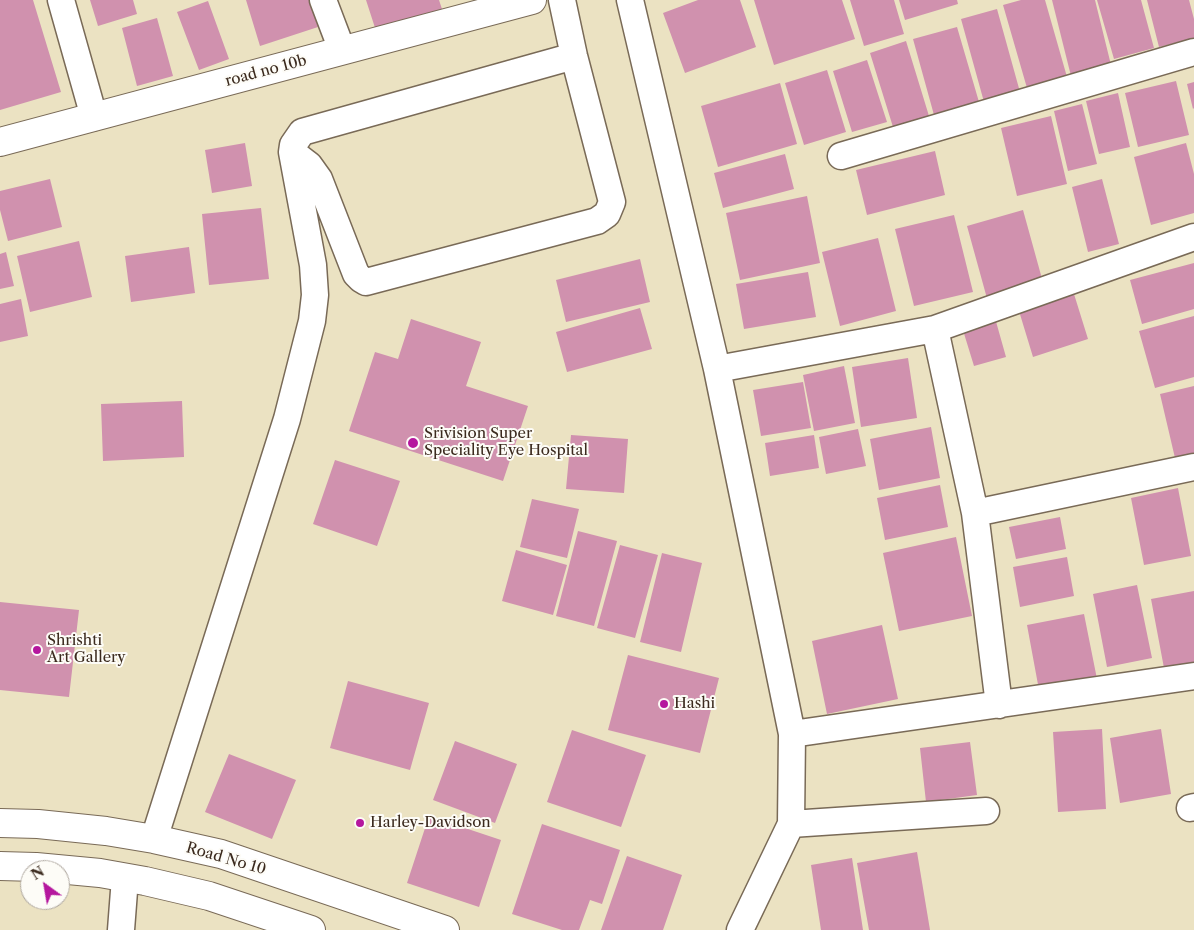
<!DOCTYPE html>
<html>
<head>
<meta charset="utf-8">
<style>
	body { margin:0 }
	#map { position:relative; width:1194px; height:930px; overflow:hidden; background:#ebe2c2; font-family:"Libre Caslon Text",serif }
	canvas { display:block }
	.north { position:absolute; left:20px; top:860px; width:50px; height:50px; box-sizing:border-box; background:#fdfcf7; border:1px solid #afa8a0; border-radius:50%; rotate:328deg; font-size:14px; font-weight:700; line-height:20px; text-align:center; color:#3b2a1e }
	.north::after { content:''; display:block; margin:auto; width:18px; height:22px; background:#b5179e; clip-path:polygon(50% 0,100% 100%,50% 72%,0 100%) }
</style>
</head>
<body>
<div id="map">
<canvas width="1194" height="930"></canvas>
<div class="north">N</div>
</div>
<script>
const context = document.querySelector('canvas').getContext('2d');
context.lineJoin = 'round';
function paint(path, color) { context.fillStyle = color; context.fill(path, 'evenodd'); }
function trace(path, color, width, dash) { context.strokeStyle = color; context.lineWidth = width; context.lineCap = dash ? 'butt' : 'round'; context.setLineDash(dash || []); context.stroke(path); }
function drawText(font, color, halo, rows, align = 'center') {
  context.font = font + ' "Libre Caslon Text",serif'; context.lineWidth = 4; context.setLineDash([]); context.textBaseline = 'middle'; context.strokeStyle = halo; context.fillStyle = color; for (const [text, x, y, turn = 0] of rows) {
    context.save(); context.translate(x, y); context.rotate((+turn || 0) * Math.PI / 180); context.textAlign = isNaN(turn) ? turn : align; if (halo) context.strokeText(text, 0, 0); context.fillText(text, 0, 0); context.restore();
  }
}
const building = new Path2D(`
	M0,0H33L61,92L0,110Z
	M90,0H133L137,14L98,26Z
	M246,0H309L318,27L260,46Z
	M366,0H439L444,15L378,37Z
	M698,0H740L756,47L685,73L663,13Z
	M754,0H842L855,39L774,65Z
	M850,0H894L904,34L864,46Z
	M899,0H957L958,4L905,20Z
	M1021,0H1045L1067,77L1027,88L1003,5Z
	M1052,0H1095L1111,65L1071,76Z
	M1097,0H1141L1154,48L1114,59Z
	M1147,0H1189L1194,19V38L1159,47Z
	M208,1L229,59L199,70L177,12Z
	M997,9L1020,92L984,102L961,19Z
	M157,18L173,76L137,86L122,28Z
	M957,27L979,102L934,115L913,39Z
	M906,41L929,116L893,127L870,53Z
	M867,60L887,122L852,132L833,71Z
	M827,70L846,132L804,145L785,83Z
	M1176,81L1189,135L1138,147L1125,93Z
	M1194,82V108L1193,109L1187,84Z
	M780,83L797,144L718,167L701,106Z
	M1118,93L1130,147L1099,154L1086,101Z
	M1082,104L1097,164L1068,171L1054,111Z
	M1051,116L1067,184L1017,196L1001,128Z
	M245,143L252,186L212,193L205,150Z
	M1186,143L1194,174V213L1151,225L1134,157Z
	M935,151L945,195L867,215L856,170Z
	M785,154L794,189L723,208L714,173Z
	M50,179L62,227L8,241L0,210V191Z
	M1102,179L1119,244L1088,252L1072,187Z
	M807,196L820,263L740,280L726,213Z
	M261,208L269,279L209,285L202,214Z
	M1023,210L1044,286L988,302L967,226Z
	M954,215L973,292L914,306L895,229Z
	M878,238L896,311L840,326L822,252Z
	M79,241L92,297L30,312L17,256Z
	M189,247L195,293L131,302L125,256Z
	M6,252L14,286L0,289V254Z
	M640,259L650,302L566,322L556,280Z
	M1194,263V309L1142,324L1130,280Z
	M808,272L816,317L744,329L736,284Z
	M1074,294L1088,339L1033,357L1019,311Z
	M21,299L28,336L0,342V304Z
	M640,308L652,349L567,372L556,332Z
	M1194,316V377L1155,388L1139,331Z
	M995,318L1006,357L974,366L962,327Z
	M411,319L481,342L466,386L528,406L503,481L349,431L375,352L398,359Z
	M908,358L917,418L861,427L852,367Z
	M844,366L855,423L814,431L803,375Z
	M803,382L811,428L761,436L753,390Z
	M1194,386V454L1175,458L1160,394Z
	M182,401L184,457L103,461L101,404Z
	M931,427L940,478L879,490L870,439Z
	M858,429L866,466L826,474L819,437Z
	M571,435L628,439L624,493L566,489Z
	M814,435L819,468L770,476L765,443Z
	M335,460L400,481L377,546L313,524Z
	M940,485L948,527L885,540L877,498Z
	M1178,488L1191,556L1144,565L1131,498Z
	M532,499L579,509L567,558L520,547Z
	M1060,517L1066,549L1016,559L1009,527Z
	M578,531L617,541L594,626L556,616Z
	M956,537L972,616L899,631L883,553Z
	M620,545L658,555L635,638L597,628Z
	M516,550L567,565L553,615L502,601Z
	M662,553L702,563L681,652L640,642Z
	M1067,557L1074,596L1020,607L1013,567Z
	M1137,585L1152,658L1107,667L1093,594Z
	M1194,591V663L1164,668L1151,599Z
	M0,602L79,610L69,697L0,690Z
	M1084,614L1097,679L1039,690L1027,625Z
	M882,625L898,699L827,714L812,641Z
	M628,655L719,678L700,753L608,730Z
	M348,681L429,703L410,770L330,748Z
	M1102,729L1106,809L1058,812L1053,732Z
	M1161,729L1171,794L1120,803L1110,738Z
	M572,730L646,755L621,827L547,802Z
	M455,741L517,764L495,823L433,800Z
	M970,742L977,795L926,802L920,748Z
	M229,754L296,780L272,839L205,812Z
	M429,816L501,840L479,907L407,883Z
	M542,824L620,850L602,904L590,900L579,930H562L512,914Z
	M917,852L930,930H869L857,863Z
	M627,856L682,875L663,930H601Z
	M852,858L863,930H821L811,865Z`);
const street = new Path2D(`
	M61,0L94,117
	M323,0L342,50
	M630,0L717,369L792,734L791,824L740,930
	M292,152L309,165L319,179L356,274L361,279L366,282L597,221L607,214L612,202L574,56L562,0
	M841,156L1194,52
	M935,329L975,513L999,705
	M717,369L935,329L1194,237
	M975,513L1194,467
	M792,734L1194,676
	M1190,808L1194,807
	M791,824L986,811
	M154,839L287,419L312,321L315,295L313,265L292,152L293,145L302,132L574,56
	M121,930L125,878`);
const secondary = new Path2D(`
	M0,142L532,0
	M0,823L38,824L106,831L154,839L221,854L445,930
	M0,866L36,867L100,873L145,881L209,896L311,930`);
const markers = [
	[413,443,6,"#b5179e"],
	[37,650,5,"#b5179e"],
	[664,704,5,"#b5179e"],
	[360,823,5,"#b5179e"]
];
const streetNames = [
	["road no 10b",266,71,-15],
	["Road No 10",226,859,16]
];
const poiNames = [
	["Srivision Super",424,434],
	["Speciality Eye Hospital",424,451],
	["Shrishti",47,641],
	["Art Gallery",47,658],
	["Hashi",674,704],
	["Harley-Davidson",370,823]
];
paint(building, '#d091ae');
trace(street, '#796a57', 29);
trace(secondary, '#796a57', 30);
trace(street, '#fff', 26);
trace(secondary, '#fff', 28);
for (const [x, y, r, color] of markers) { const dot = new Path2D(); dot.arc(x, y, r, 0, 2 * Math.PI); context.fillStyle = color; context.fill(dot); trace(dot, '#fdfcf7', 2); }
drawText('15px', '#3b2a1e', '#fdfcf7', streetNames);
drawText('15px', '#3b2a1e', '#fdfcf7', poiNames, 'left');
</script>
</body>
</html>
